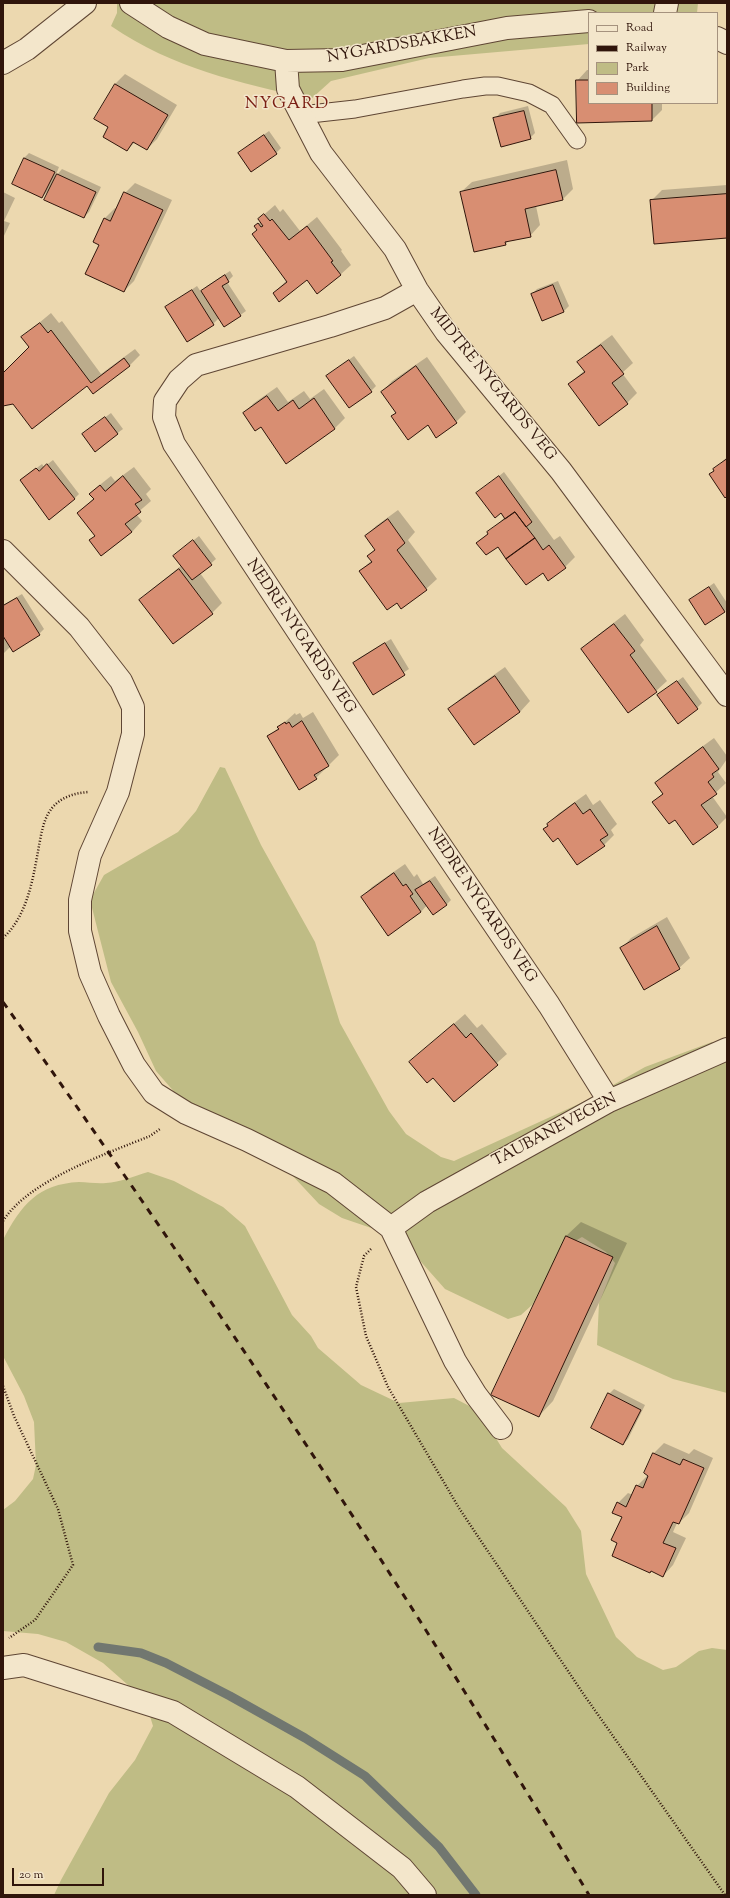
<!DOCTYPE html>
<html>
<head>
<meta charset="utf-8">
<style>
	body { margin:0 }
	#map { position:relative; width:730px; height:1898px; overflow:hidden; background:#ecd8af; font-family:"Sorts Mill Goudy",serif }
	canvas { display:block }
	.frame { position:absolute; inset:0; border:4px solid #30150b; pointer-events:none }
	.legend { position:absolute; left:588px; top:12px; width:130px; height:92px; box-sizing:border-box; background:#f3e6cb; border:1px solid #a5927e; margin:0; padding:5px 7px; list-style:none; font-size:12px; color:#30150b }
	.legend li { display:flex; align-items:center; gap:8px; height:20px }
	.legend b { width:20px; border:1px solid #a5927e }
	.scale { position:absolute; left:12px; top:1868px; width:92px; height:18px; box-sizing:border-box; border:2px solid #30150b; border-top:0; padding-left:5px; font-size:12px; line-height:14px; white-space:nowrap; color:#30150b; -webkit-text-stroke:3px #f3e6cb; paint-order:stroke }
</style>
</head>
<body>
<div id="map">
<canvas width="730" height="1898"></canvas>
<div class="frame"></div>
<ul class="legend">
<li><b style="height:5px;background:#f3e6cb"></b>Road</li>
<li><b style="height:5px;background:#30150b"></b>Railway</li>
<li><b style="height:11px;background:#bfbc85"></b>Park</li>
<li><b style="height:11px;background:#d88e72"></b>Building</li>
</ul>
<div class="scale">20 m</div>
</div>
<script>
const context = document.querySelector('canvas').getContext('2d');
context.lineJoin = 'round';
function paint(path, color) { context.fillStyle = color; context.fill(path, 'evenodd'); }
function trace(path, color, width, dash) { context.strokeStyle = color; context.lineWidth = width; context.lineCap = dash ? 'butt' : 'round'; context.setLineDash(dash || []); context.stroke(path); }
function drawText(font, color, halo, rows, align = 'center') {
  context.font = font + ' "Sorts Mill Goudy",serif'; context.lineWidth = 3; context.setLineDash([]); context.textBaseline = 'middle'; context.strokeStyle = halo; context.fillStyle = color; for (const [text, x, y, turn = 0] of rows) {
    context.save(); context.translate(x, y); context.rotate((+turn || 0) * Math.PI / 180); context.textAlign = isNaN(turn) ? turn : align; if (halo) context.strokeText(text, 0, 0); context.fillText(text, 0, 0); context.restore();
  }
}
const green = new Path2D(`
	M117,3H698L697,13H589V44L429,58L331,81L311,99C238,82 174,69 111,26L117,13Z
	M220,767L225,768L261,845L315,942L340,1023L389,1111L406,1134L441,1157L454,1161L583,1102L645,1067L712,1042L723,1048L727,1055V1393L673,1379L597,1345L599,1303L615,1263L606,1252L582,1237L570,1244L532,1305L521,1315L508,1319L445,1289L407,1246L383,1232L342,1218L319,1204L290,1173L184,1103L156,1071L138,1032L111,982L90,900L104,875L178,832L196,811Z
	M148,1172L174,1181L223,1207L245,1226L292,1315L311,1336L318,1348L361,1385L399,1403L454,1398L479,1411L502,1448L566,1507L581,1531L586,1574L616,1637L637,1657L663,1670L676,1667L699,1651L712,1648L727,1650V1895H54L61,1880L109,1793L135,1760L153,1726L145,1700L103,1663L66,1642L38,1634L3,1631V1510L15,1501L33,1479L36,1465L34,1422L24,1396L3,1356V1240C21,1205 38,1184 79,1182C88,1182 97,1184 106,1183C120,1182 135,1176 148,1172Z`);
const shadow = new Path2D(`
	M587,70H589V103H662V110L652,120L578,122L577,81Z
	M125,74L177,105L157,139L147,149L135,142L127,150L109,127L115,84Z
	M528,106L535,133L530,138L495,119L500,113Z
	M269,131L281,148L276,153L244,149Z
	M29,153L59,167L55,177L62,169L101,187L89,212L84,217L50,189L42,197L13,183L24,158Z
	M567,160L573,189L563,199L536,206L540,225L530,236L509,240L506,244L461,192L472,182Z
	M135,183L172,200L134,281L124,291L100,244L105,218L115,208L117,209L125,193Z
	M727,185V237L651,201L662,190Z
	M3,192L15,198L4,221L10,223L3,238Z
	M275,205L280,212L283,209L300,231L317,217L342,250L341,251L351,265L340,275L307,279L274,293L287,280L256,226L261,221L259,219Z
	M230,271L233,276L227,282L246,311L225,326L219,318L213,324L166,307L197,286L201,292L207,286Z
	M558,281L569,306L564,311L532,294L537,289Z
	M51,313L59,323L62,321L101,374L135,349L140,355L130,365L93,393L87,385L3,405V375L30,347L22,337Z
	M612,335L633,363L622,373L637,393L627,403L569,384L585,370L579,363L589,352Z
	M354,356L376,386L371,391L327,376Z
	M427,357L466,412L456,422L437,436L428,424L392,417L397,412L382,392L392,381Z
	M277,387L288,402L304,391L310,399L324,389L345,418L335,428L286,462L261,426L244,413L254,403Z
	M111,413L123,429L95,450L88,430Z
	M727,457V495L710,475Z
	M53,460L79,494L74,499L26,476L42,464L44,467Z
	M134,467L151,489L146,494L151,501L136,514L142,521L132,532L102,555L96,536L78,513L94,498L91,494L101,484L111,476L115,481Z
	M504,472L554,540L560,536L575,557L565,567L543,572L498,545L478,543L505,517L478,493Z
	M398,510L415,532L408,540L437,579L426,589L397,602L360,571L372,560L369,556L375,549L366,536L376,526Z
	M199,536L216,559L200,573L222,603L212,613L140,600L151,590L182,565L180,551Z
	M714,583L727,603V609L724,612L690,600Z
	M22,594L44,629L39,634L11,646L3,654V605Z
	M625,614L644,640L640,645L667,681L656,691L629,712L582,649L593,639Z
	M391,639L409,669L373,693L354,663L359,658Z
	M505,667L530,701L520,712L474,744L450,709L460,699Z
	M683,677L702,703L697,708L664,691Z
	M313,712L339,755L316,778L299,789L268,737L295,713L296,715L300,713L303,718Z
	M714,738L727,756V759L718,772L726,783L712,796L727,817L717,827L675,819L654,802L663,793L656,783L666,773Z
	M586,794L593,805L600,800L617,824L611,830L614,835L604,845L545,829L558,814Z
	M405,864L414,877L417,874L423,884L435,876L451,900L446,905H427L421,912L362,897L372,887Z
	M667,917L690,958L679,968L621,949L631,938Z
	M465,1014L477,1028L482,1024L507,1054L454,1101L433,1076L410,1062Z
	M581,1222L627,1243L553,1401L539,1416L566,1236Z
	M614,1389L645,1405L628,1439L623,1444L609,1394Z
	M664,1443L689,1454L694,1449L713,1458L689,1513L679,1523H677L673,1532L686,1538L673,1565L663,1576L619,1542L623,1517L618,1503L628,1493L633,1495L637,1486L648,1475L645,1473L654,1453Z`);
const stream = new Path2D(`
	M98,1647L141,1653L166,1663L230,1696L305,1738L365,1776L439,1847L476,1895`);
const building = new Path2D(`
	M576,80H589V103H652V121L577,123Z
	M115,84L168,115L147,150L133,142L127,151L103,137L108,127L94,119Z
	M524,111L531,139L501,147L493,118Z
	M264,135L277,154L251,172L238,153Z
	M24,158L55,172L42,198L12,184Z
	M556,170L563,200L525,209L531,237L505,242L506,245L474,252L460,192Z
	M57,174L96,192L84,218L44,200Z
	M124,192L163,210L124,292L85,274L99,245L93,242L104,218L110,221Z
	M727,194V238L654,244L650,200Z
	M264,214L270,221L272,219L289,240L307,226L333,261L331,262L341,275L317,294L307,280L279,302L273,293L287,282L252,234L257,230L254,226L258,223L261,227L263,226L258,219Z
	M225,275L229,282L222,286L241,316L224,327L201,291Z
	M553,285L564,312L542,321L531,294Z
	M192,290L214,325L187,342L165,307Z
	M40,323L48,333L51,330L91,383L124,358L130,366L93,394L87,386L32,429L13,404L3,406V373L29,347L21,337Z
	M601,345L624,374L612,383L628,404L599,426L568,384L585,372L577,362Z
	M349,360L372,392L349,408L326,376Z
	M416,366L457,423L436,438L428,425L408,440L391,416L396,413L381,392Z
	M267,396L278,411L293,400L299,409L314,398L335,429L286,464L261,427L255,431L243,413Z
	M105,417L118,434L95,452L82,434Z
	M727,459V496L725,498L709,474L714,471L713,469Z
	M47,464L75,499L49,520L20,480L36,468L39,471Z
	M123,476L142,500L135,504L141,512L125,524L132,532L101,556L89,540L95,536L77,513L94,499L89,494L100,485L105,491Z
	M499,476L532,522L526,527L515,512L505,519L501,513L495,518L476,493Z
	M515,512L535,538L506,559L498,547L486,555L476,543L488,534L487,532Z
	M388,519L405,543L397,550L427,590L401,609L397,603L387,610L359,571L372,562L367,556L375,550L365,536Z
	M535,538L543,550L549,545L566,568L548,581L543,573L526,585L506,559Z
	M193,540L212,565L192,580L173,556Z
	M179,569L213,614L173,644L139,600Z
	M709,587L725,612L705,625L689,600Z
	M17,598L40,635L13,652L3,636V606Z
	M614,624L635,651L630,655L657,692L628,713L581,649Z
	M385,643L405,675L373,695L353,663Z
	M495,676L520,712L474,745L448,709Z
	M677,681L698,709L678,724L657,695Z
	M302,721L329,766L314,775L317,779L299,790L267,736L279,729L277,727L285,722L286,724L289,722L292,727Z
	M703,747L719,769L712,774L714,777L708,782L717,794L701,805L718,827L693,845L675,820L669,824L652,802L663,794L655,783Z
	M575,803L583,814L590,809L608,835L600,840L605,846L577,865L558,838L553,842L543,829L548,826L547,824Z
	M394,873L403,886L406,884L413,894L410,896L421,912L388,936L361,897Z
	M430,881L447,905L433,915L415,890Z
	M657,926L680,969L644,990L620,948Z
	M454,1024L466,1038L471,1033L498,1065L454,1102L433,1078L427,1083L409,1062Z
	M566,1236L613,1257L539,1417L491,1395Z
	M608,1393L641,1410L623,1445L591,1428Z
	M653,1453L680,1465L683,1459L704,1468L679,1524L673,1522L663,1543L676,1548L663,1577L651,1571L650,1573L612,1556L617,1543L611,1540L622,1517L612,1513L617,1502L626,1507L636,1485L643,1488L648,1476L644,1473Z`);
const path = new Path2D(`
	M3,938C28,915 33,878 39,846C41,835 43,823 48,814C57,798 73,793 89,792
	M3,1221C29,1180 106,1154 150,1136L160,1129
	M371,1249L364,1256L356,1287L366,1336L388,1387L459,1508L582,1692L725,1895
	M3,1386L14,1416L58,1509L73,1565L35,1620L9,1638`);
const service = new Path2D(`
	M301,115L355,109L463,89L485,86H498L529,93L552,105L577,140`);
const minor = new Path2D(`
	M131,3L168,27L205,44L286,61L342,60L507,28L589,21
	M665,13L667,3
	M717,38L727,43
	M286,61L288,89L321,153L395,249L417,290L446,332L561,471L727,695
	M3,63L27,49L85,3
	M417,290L385,308L330,326L196,365L179,380L165,401L164,417L174,444L396,780L549,1005L609,1101
	M3,551L79,627L121,681L133,707V734L118,792L90,855L80,900V931L90,973L109,1016L134,1065L154,1093L186,1113L247,1140L333,1183L391,1228L455,1361L476,1395L501,1428
	M391,1228L427,1202L609,1101L727,1049
	M3,1668L24,1665L173,1712L297,1787L402,1868L425,1895`);
const rail = new Path2D(`
	M3,1002C209,1292 406,1589 589,1895`);
const streetNames = [
	["NYGARDSBAKKEN",402,46,-10],
	["MIDTRE NYGARDS VEG",492,385,51],
	["NEDRE NYGARDS VEG",300,637,56],
	["NEDRE NYGARDS VEG",481,906,56],
	["TAUBANEVEGEN",555,1131,-28]
];
const neighbourhoodNames = [
	["NYGARD",287,105]
];
paint(green, '#bfbc85');
paint(shadow, '#0003');
trace(stream, '#717770', 9);
paint(building, '#d88e72');
trace(building, '#30150b', 1);
trace(service, '#5f4634', 19);
trace(minor, '#5f4634', 24);
trace(path, '#30150b', 2.5, [1, 2]);
trace(service, '#f3e6cb', 17);
trace(minor, '#f3e6cb', 22);
trace(rail, '#30150b', 3, [7, 7]);
drawText('16px', '#30150b', '#f3e6cb', streetNames);
context.letterSpacing = '1px';
drawText('17px', '#7a1f14', '#f3e6cb', neighbourhoodNames);
context.letterSpacing = '0px';
</script>
</body>
</html>
